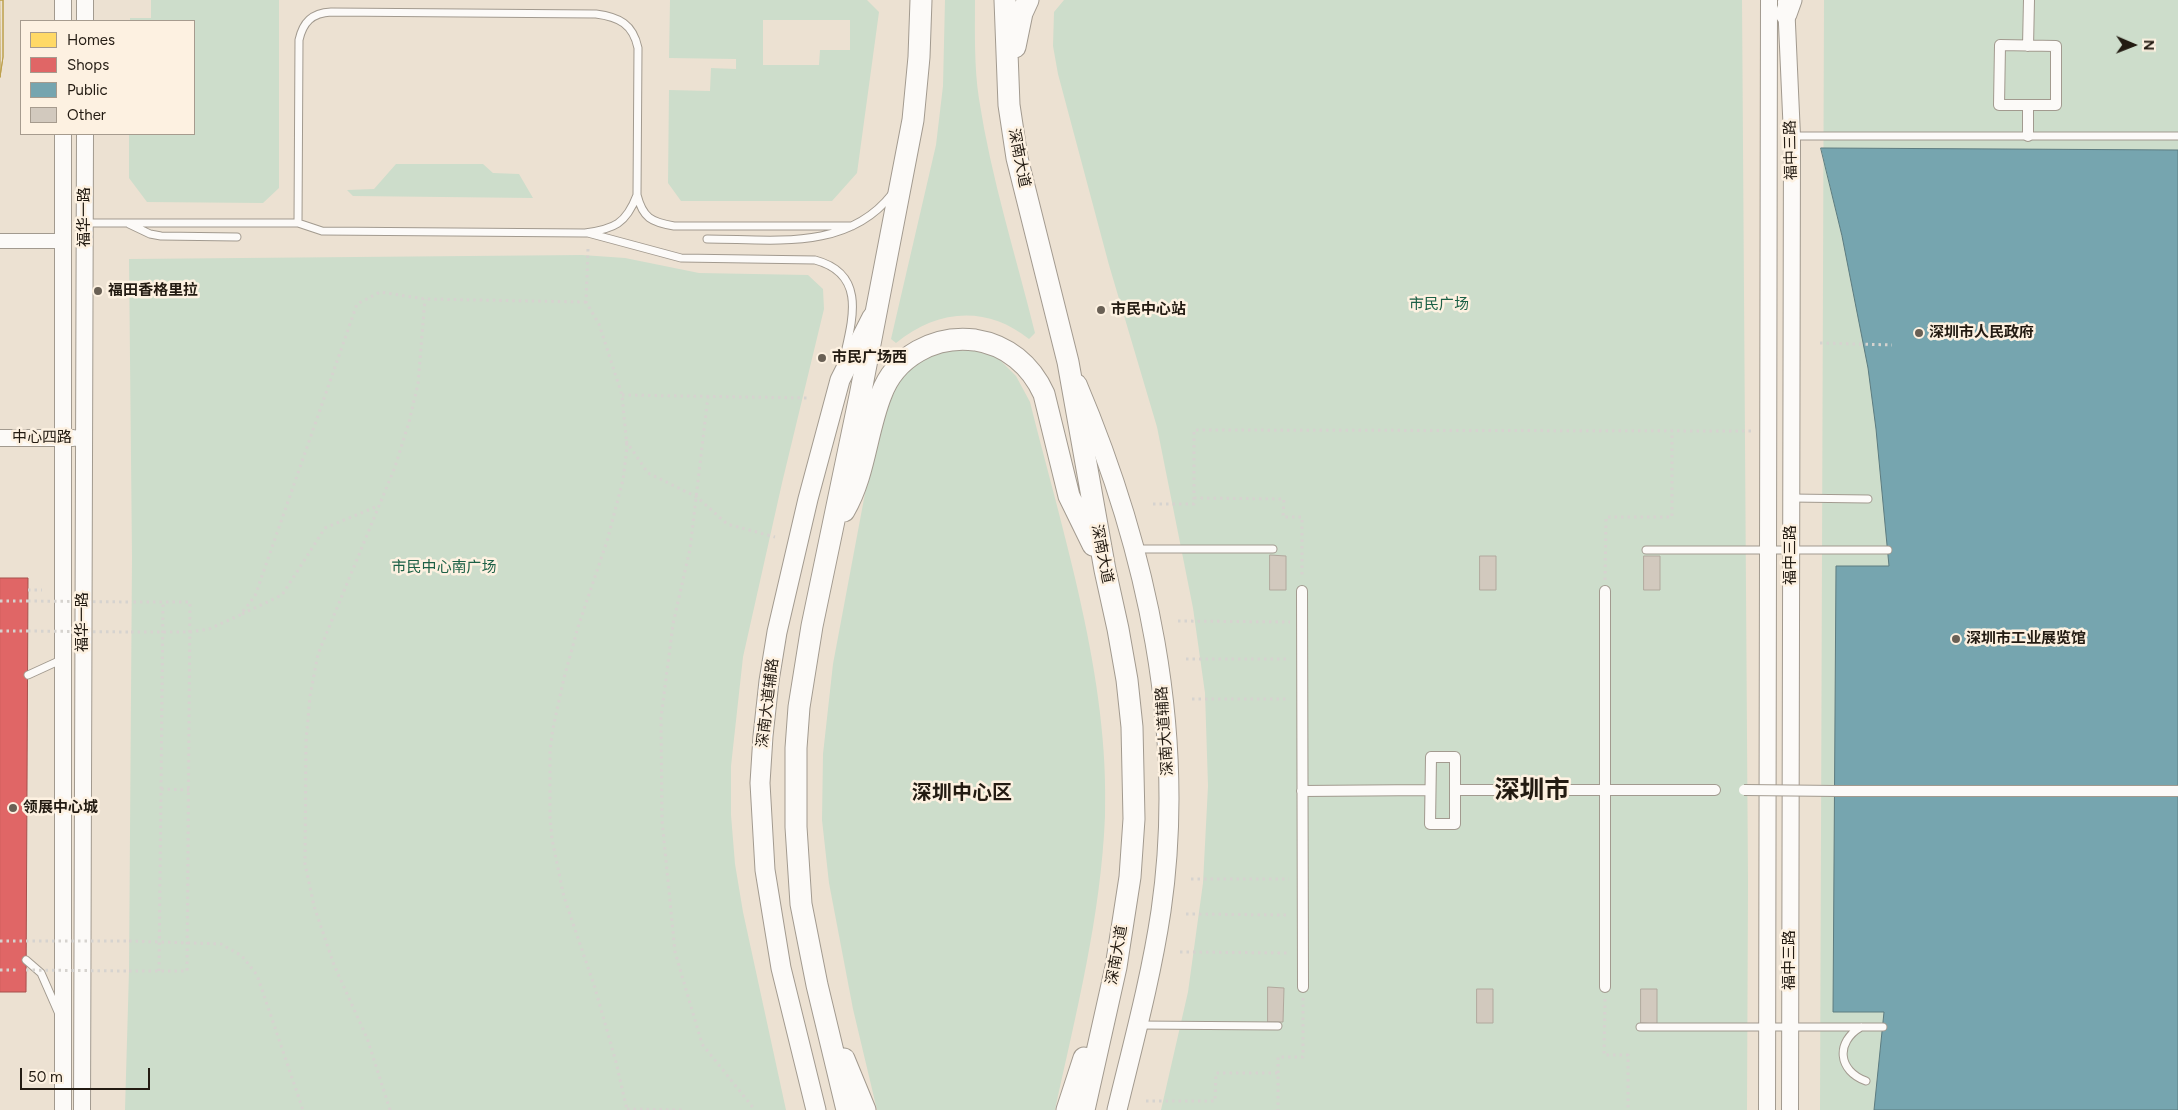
<!DOCTYPE html>
<html>
<head>
<meta charset="utf-8">
<style>
	body { margin:0 }
	#map { position:relative; width:2178px; height:1110px; overflow:hidden; background:#ece1d2; font-family:Figtree,sans-serif }
	canvas { display:block }
	.legend { position:absolute; left:20px; top:20px; width:175px; height:115px; box-sizing:border-box; background:#fdf1e1; border:1px solid #a69b8e; margin:0; padding:6px 9px; list-style:none; font-size:15px; color:#231b12 }
	.legend li { display:flex; align-items:center; gap:10px; height:25px }
	.legend b { width:25px; border:1px solid #a69b8e }
	.north { position:absolute; left:2108px; top:20px; width:50px; height:50px; -webkit-text-stroke:4px #fdf1e1; paint-order:stroke; rotate:91deg; font-size:14px; font-weight:700; line-height:20px; text-align:center; color:#231b12 }
	.north::after { content:''; display:block; margin:auto; width:18px; height:22px; background:#231b12; clip-path:polygon(50% 0,100% 100%,50% 72%,0 100%) }
	.scale { position:absolute; left:20px; top:1068px; width:130px; height:22px; box-sizing:border-box; border:2px solid #231b12; border-top:0; padding-left:6px; font-size:15px; line-height:18px; white-space:nowrap; color:#231b12; -webkit-text-stroke:4px #fdf1e1; paint-order:stroke }
</style>
</head>
<body>
<div id="map">
<canvas width="2178" height="1110"></canvas>
<ul class="legend">
<li><b style="height:14px;background:#ffd966"></b>Homes</li>
<li><b style="height:14px;background:#e06666"></b>Shops</li>
<li><b style="height:14px;background:#76a5af"></b>Public</li>
<li><b style="height:14px;background:#d2c9be"></b>Other</li>
</ul>
<div class="north">N</div>
<div class="scale">50 m</div>
</div>
<script>
const context = document.querySelector('canvas').getContext('2d');
context.lineJoin = 'round';
function paint(path, color) { context.fillStyle = color; context.fill(path, 'evenodd'); }
function trace(path, color, width, dash) { context.strokeStyle = color; context.lineWidth = width; context.lineCap = dash ? 'butt' : 'round'; context.setLineDash(dash || []); context.stroke(path); }
function drawText(font, color, halo, rows, align = 'center') {
  context.font = font + ' Figtree,"Noto Sans SC",sans-serif'; context.lineWidth = 5; context.setLineDash([]); context.textBaseline = 'middle'; context.strokeStyle = halo; context.fillStyle = color; for (const [text, x, y, turn = 0] of rows) {
    context.save(); context.translate(x, y); context.rotate((+turn || 0) * Math.PI / 180); context.textAlign = isNaN(turn) ? turn : align; if (halo) context.strokeText(text, 0, 0); context.fillText(text, 0, 0); context.restore();
  }
}
const green = new Path2D(`
	M151,0H279V188L263,203L147,202L129,178V134H194V21H130V18H151Z
	M670,0H867L879,12L857,173L832,201H681L668,183L669,90L710,91L711,68L736,69V59L669,58ZM763,20H850V50H820L819,65H763Z
	M945,0H975C975,33 974,66 979,99C991,178 1016,256 1035,333L1029,339C987,305 937,309 896,343L891,339L936,145L943,86Z
	M1064,0H1742L1748,883L1747,1110H1161L1188,992L1203,883L1208,786L1205,693L1193,608L1157,427L1109,265L1058,74L1053,46L1054,12Z
	M1824,0H2178V1110H1820Z
	M396,164H483L493,173L519,174L533,198L353,196L347,190L374,189Z
	M582,255L625,258L699,273L808,275L823,289L824,309L782,483L743,657L731,766V815L735,864L743,912L786,1110H125L129,971L132,557L129,259Z
	M971,350L997,357L1016,376L1030,402C1063,534 1110,679 1105,816C1101,916 1076,1013 1055,1110H877L853,1009L829,883L822,820L823,754L833,664L866,488L888,399L910,367L929,357L948,351Z`);
const homes = new Path2D(`
	M0,0H3V57L0,77Z
	M0,0H3V57L0,77Z`);
const shops = new Path2D(`
	M0,578H28L26,992H0Z`);
const public = new Path2D(`
	M1821,148L2178,150V1110H1874L1884,1012H1833L1836,566H1889L1876,429L1868,368L1842,236Z`);
const building = new Path2D(`
	M1270,555L1286,556V590H1270Z
	M1480,556H1496V590H1480Z
	M1644,556H1660V590H1644Z
	M1268,987L1284,988L1283,1022H1268Z
	M1477,989H1493V1023H1477Z
	M1641,989H1657V1024L1641,1023Z`);
const path = new Path2D(`
	M588,249L586,302L599,324L622,395L627,447L623,480L607,541L578,627L564,678L553,728L550,750V817L552,839L564,897L595,988L616,1062L627,1110
	M1820,343L1892,345
	M622,395L809,398
	M708,396L690,549L673,624L661,718L662,820L675,952L702,1044L755,1110
	M626,441L648,473L697,497L727,524L775,537
	M1194,498L1284,499L1283,517H1302V578
	M1153,504H1194V430L1753,431
	M1605,580L1606,517H1672V431
	M28,590H42
	M0,601H28
	M242,614L282,595L325,528L378,506
	M1178,621L1290,622
	M0,631H28
	M131,632H190L209,629L240,615L255,596L357,304L380,292L425,299L586,302
	M1186,659H1290
	M1192,699H1289
	M161,789L189,790
	M1191,879H1289
	M1186,914L1289,915
	M0,941H26
	M129,941L221,944L242,956L257,975L303,1110
	M1180,952L1290,953
	M0,970H19
	M129,971H187L190,602H132
	M159,971L163,602
	M1605,999L1604,1055H1628V1110
	M1278,1073V1057H1303V998
	M1146,1101H1215L1216,1073H1278V1110
	M627,1109L684,1110
	M390,1110L367,1038L334,965L314,906L305,864L306,741L310,696L318,654L395,467L409,422L418,384L425,299`);
const service = new Path2D(`
	M1792,136H2178
	M85,223H298L322,231L585,233C614,229 626,224 637,195
	M298,223L299,40C303,22 312,13 331,12L596,14C619,17 633,24 638,48L637,195C643,218 651,222 674,226H852
	M129,224L150,234L161,236L237,237
	M588,233L681,258L815,260C864,273 854,314 845,353
	M707,239C771,239 847,252 892,194
	M1791,498L1868,499
	M1136,549H1273
	M1646,550H1888
	M28,675L63,659
	M26,960L41,973L59,1014
	M1138,1025L1278,1026
	M1640,1027H1883
	M1861,1027C1835,1042 1838,1071 1866,1081`);
const pedestrian = new Path2D(`
	M2000,45L2056,46V105H1999Z
	M2028,46L2029,0
	M2028,105V136
	M1302,591L1303,987
	M1605,591V987
	M1431,757H1455V824H1430Z
	M1455,790H1715
	M1302,791L1430,790
	M1838,791H2178`);
const minor = new Path2D(`
	M0,241H63`);
const tertiary = new Path2D(`
	M63,0V21
	M1786,2L1792,136L1790,1110
	M85,21V0
	M63,134V1110
	M0,438H73
	M82,1110L85,134
	M1767,1110L1769,0`);
const secondary = new Path2D(`
	M1077,384C1147,549 1187,732 1161,911C1151,978 1133,1044 1117,1110
	M816,1110L781,968L765,870L760,783L763,736L769,681L777,632L808,499L840,380L872,317`);
const primary = new Path2D(`
	M1005,0L1009,105L1017,158L1068,362L1105,570L1118,629L1127,680L1132,727L1134,819L1130,877L1116,967L1084,1110
	M1786,14L1791,0
	M1015,47L1022,13L1028,0
	M844,511C865,475 866,433 881,395C895,356 935,335 975,340C1007,345 1031,365 1044,394L1069,496L1093,545
	M844,1059L865,1110
	M847,1110L817,985L801,904L796,827V748L799,707L812,626L860,396L913,120L919,57L921,0
	M1067,1110L1084,1058`);
const pathBridge = new Path2D(`
	M28,601L132,602
	M28,631L131,632
	M26,941H129
	M26,970L129,971`);
const pedestrianBridge = new Path2D(`
	M1744,790L1838,791`);
const markers = [
	[98,291,5,"#696055"],
	[1101,310,5,"#696055"],
	[1919,333,5,"#696055"],
	[822,358,5,"#696055"],
	[1956,639,5,"#696055"],
	[13,808,5,"#696055"]
];
const streetNames = [
	["福中三路",1791,150,-91],
	["深南大道",1019,158,79],
	["福华一路",85,217,-90],
	["中心四路",42,438],
	["深南大道",1102,554,79],
	["福中三路",1791,555,-90],
	["福华一路",83,622,-90],
	["深南大道辅路",768,703,-83],
	["深南大道辅路",1165,731,-94],
	["深南大道",1117,955,-80],
	["福中三路",1790,960,-90]
];
const poiNames = [
	["福田香格里拉",108,291],
	["市民中心站",1111,310],
	["深圳市人民政府",1929,333],
	["市民广场西",832,358],
	["深圳市工业展览馆",1966,639],
	["领展中心城",23,808]
];
const parkNames = [
	["市民广场",1439,305],
	["市民中心南广场",444,568]
];
const districtNames = [
	["深圳中心区",962,793]
];
const townNames = [
	["深圳市",1532,791]
];
paint(green, '#cdddcb');
paint(homes, '#ffd966');
trace(homes, '#bda04d', 1);
paint(shops, '#e06666');
trace(shops, '#a7504d', 1);
paint(public, '#76a5af');
trace(public, '#5d7c80', 1);
paint(building, '#d2c9be');
trace(building, '#b1a89d', 1);
trace(service, '#a29a8f', 9);
trace(pedestrian, '#a29a8f', 12);
trace(minor, '#a29a8f', 16);
trace(tertiary, '#a29a8f', 18);
trace(secondary, '#a29a8f', 21);
trace(primary, '#a29a8f', 23);
trace(path, '#d6d3cf', 3, [2.5, 4]);
trace(service, '#fcfaf8', 7);
trace(pedestrian, '#fcfaf8', 10);
trace(minor, '#fcfaf8', 14);
trace(tertiary, '#fcfaf8', 16);
trace(secondary, '#fcfaf8', 19);
trace(primary, '#fcfaf8', 21);
trace(pedestrianBridge, '#a29a8f', 12, []);
trace(pathBridge, '#d6d3cf', 3, [2.5, 4]);
trace(pedestrianBridge, '#fcfaf8', 10);
for (const [x, y, r, color] of markers) { const dot = new Path2D(); dot.arc(x, y, r, 0, 2 * Math.PI); context.fillStyle = color; context.fill(dot); trace(dot, '#fdf1e1', 2); }
drawText('15px', '#231b12', '#fdf1e1', streetNames);
drawText('bold 15px', '#231b12', '#fdf1e1', poiNames, 'left');
drawText('15px', '#1c6046', '#fdf1e1', parkNames);
drawText('bold 20px', '#231b12', '#fdf1e1', districtNames);
drawText('bold 25px', '#231b12', '#fdf1e1', townNames);
</script>
</body>
</html>
